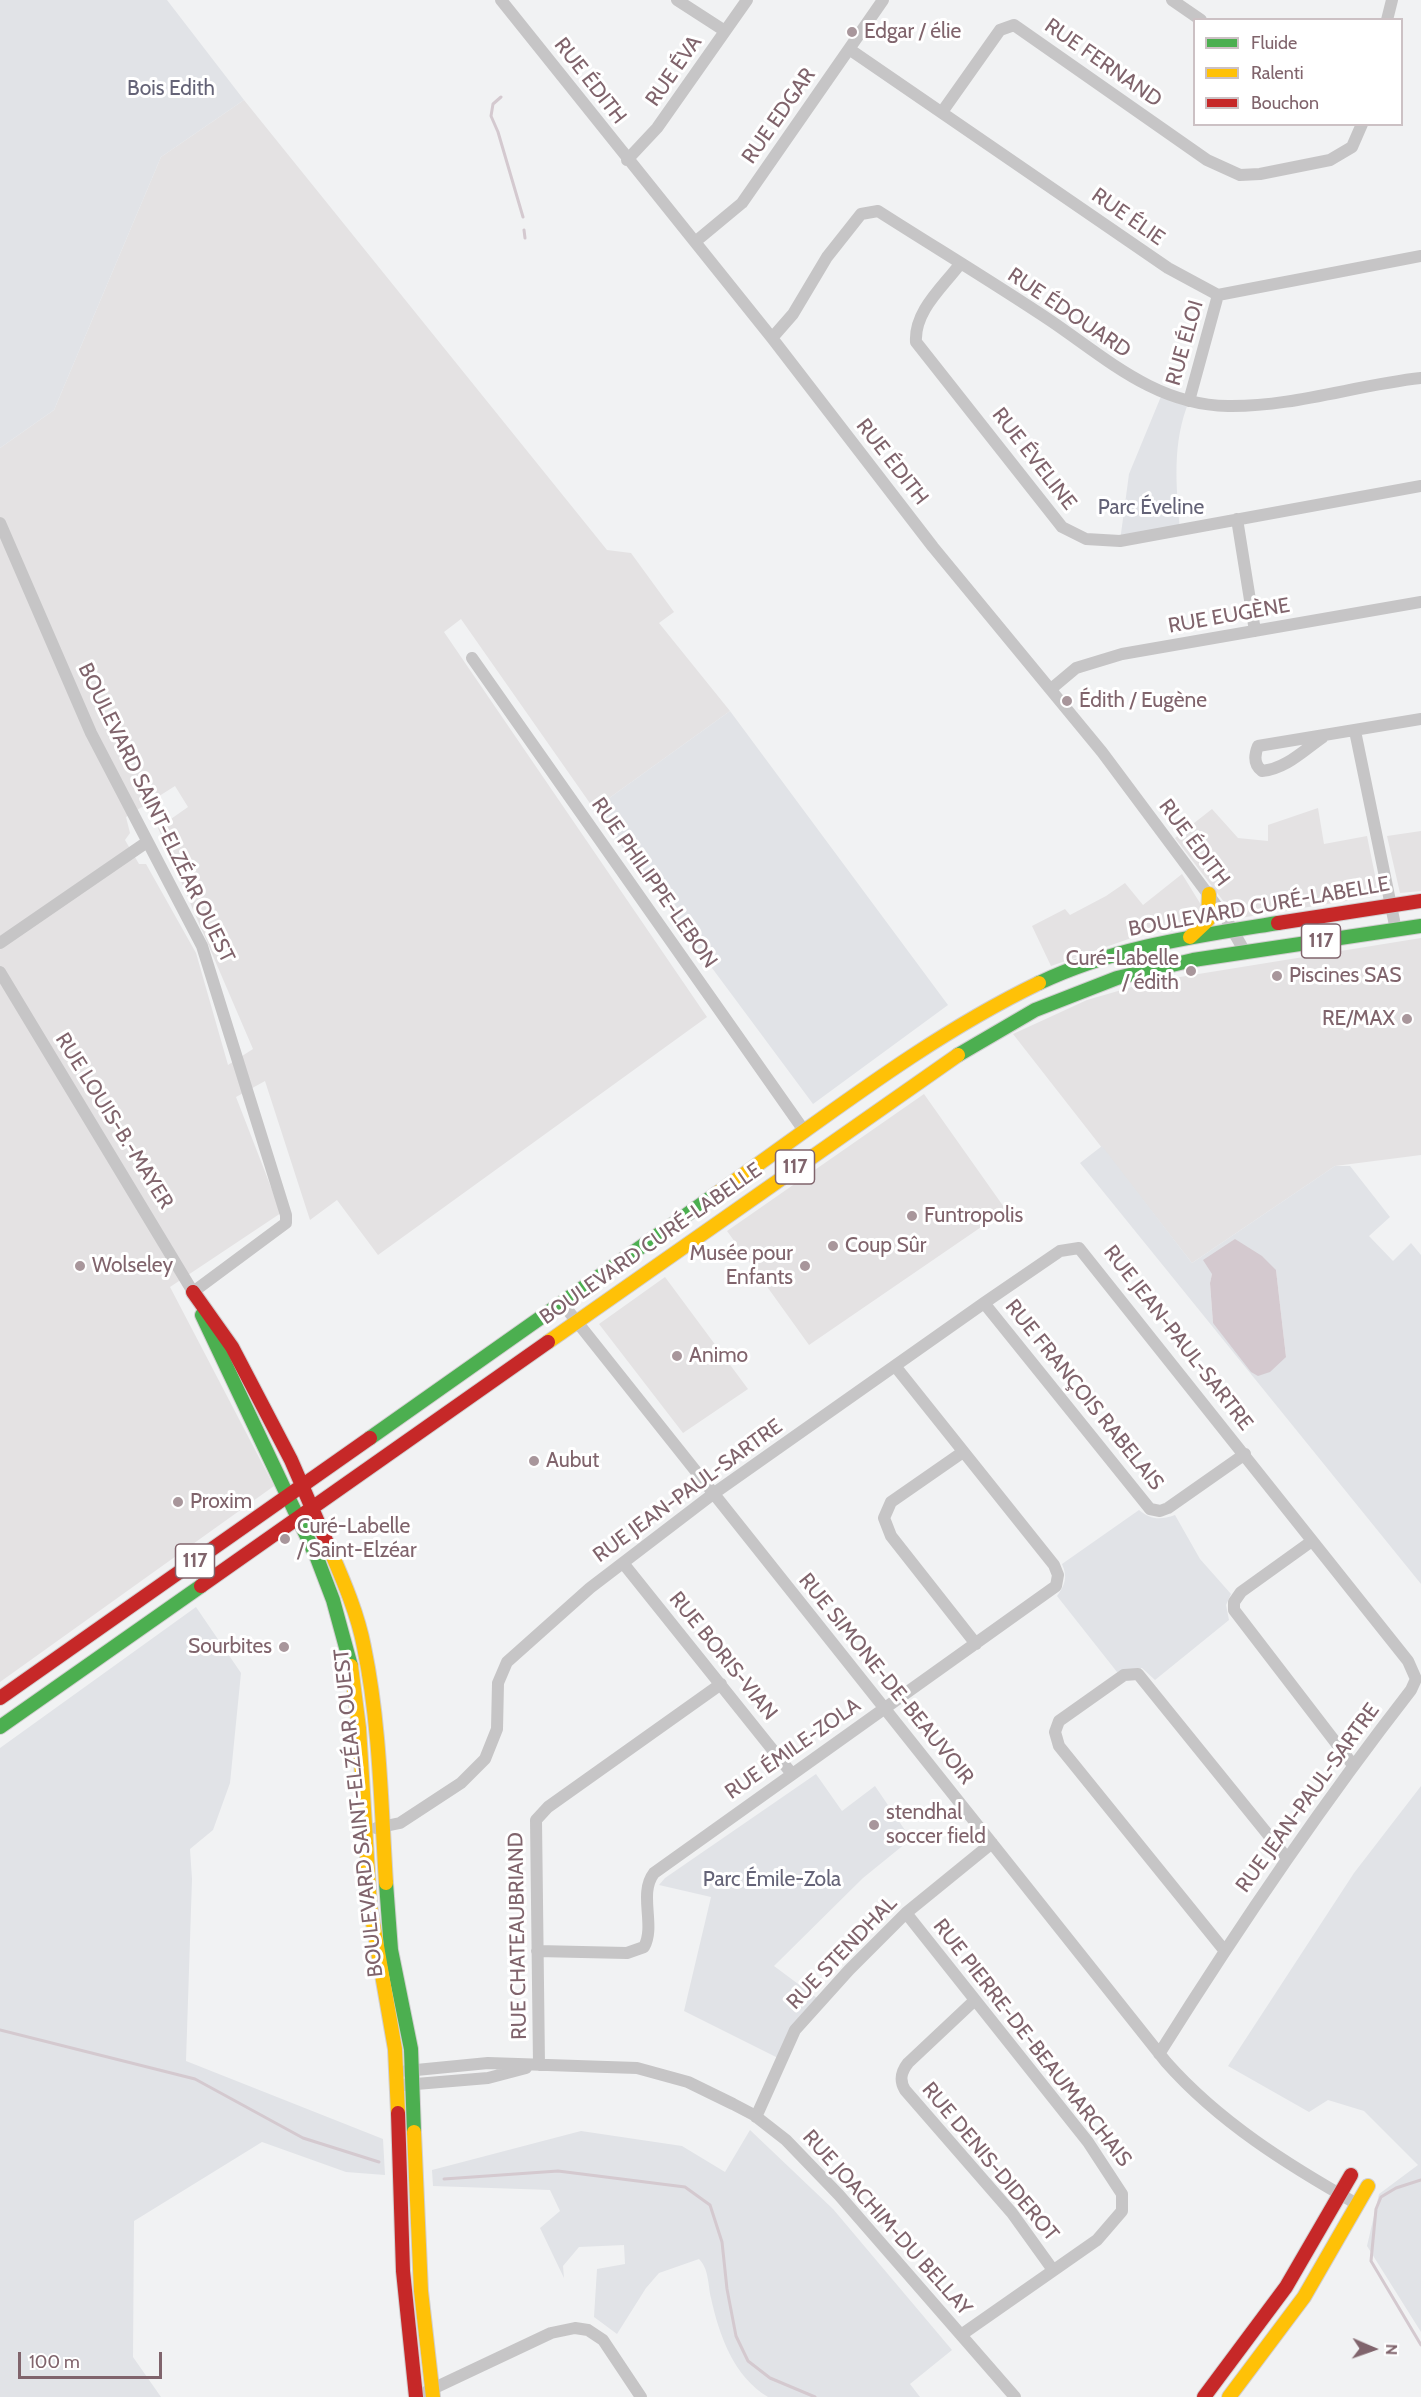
<!DOCTYPE html>
<html>
<head>
<meta charset="utf-8">
<style>
	body { margin:0 }
	#map { position:relative; width:1421px; height:2397px; overflow:hidden; background:#f1f2f3; font-family:Cabin,sans-serif }
	canvas { display:block }
	.legend { position:absolute; left:1193px; top:18px; width:210px; height:108px; box-sizing:border-box; background:#fff; border:2px solid #ccc1c4; margin:0; padding:8px 10px; list-style:none; font-size:18px; color:#80646c }
	.legend li { display:flex; align-items:center; gap:12px; height:30px }
	.legend b { width:30px; border:2px solid #ccc1c4 }
	.north { position:absolute; left:1343px; top:2319px; width:60px; height:60px; -webkit-text-stroke:4px #fff; paint-order:stroke; rotate:92deg; font-size:16px; font-weight:700; line-height:24px; text-align:center; color:#80646c }
	.north::after { content:''; display:block; margin:auto; width:21px; height:27px; background:#80646c; clip-path:polygon(50% 0,100% 100%,50% 72%,0 100%) }
	.scale { position:absolute; left:18px; top:2352px; width:144px; height:27px; box-sizing:border-box; border:3px solid #80646c; border-top:0; padding-left:8px; font-size:18px; line-height:21px; white-space:nowrap; color:#80646c; -webkit-text-stroke:4px #fff; paint-order:stroke }
</style>
</head>
<body>
<div id="map">
<canvas width="1421" height="2397"></canvas>
<ul class="legend">
<li><b style="height:8px;background:#4caf50"></b>Fluide</li>
<li><b style="height:8px;background:#ffc107"></b>Ralenti</li>
<li><b style="height:8px;background:#c62828"></b>Bouchon</li>
</ul>
<div class="north">N</div>
<div class="scale">100 m</div>
</div>
<script>
const context = document.querySelector('canvas').getContext('2d');
context.lineJoin = 'round';
function paint(path, color) { context.fillStyle = color; context.fill(path, 'evenodd'); }
function trace(path, color, width, dash) { context.strokeStyle = color; context.lineWidth = width; context.lineCap = dash ? 'butt' : 'round'; context.setLineDash(dash || []); context.stroke(path); }
function drawText(font, color, halo, rows, align = 'center') {
  context.font = font + ' Cabin,sans-serif'; context.lineWidth = 6; context.setLineDash([]); context.textBaseline = 'middle'; context.strokeStyle = halo; context.fillStyle = color; for (const [text, x, y, turn = 0] of rows) {
    context.save(); context.translate(x, y); context.rotate((+turn || 0) * Math.PI / 180); context.textAlign = isNaN(turn) ? turn : align; if (halo) context.strokeText(text, 0, 0); context.fillText(text, 0, 0); context.restore();
  }
}
const built = new Path2D(`
	M244,100L607,550L631,553L674,612L659,623L730,711L594,809L461,619L444,632L707,1017L378,1255L337,1200L310,1220L265,1081L236,1097L281,1213L170,1287L274,1486L0,1682V448L54,410L161,157ZM175,786L188,807L158,828L253,1049L228,1065L196,953L146,864H139L125,840L130,833L126,817Z
	M1318,808L1324,844L1367,836L1378,890L1377,896L1240,918L1234,915L1175,838L1212,809L1238,838L1268,841V825Z
	M1421,831V891L1400,893L1387,836Z
	M1182,874L1203,908L1194,926L1143,934L1051,966L1032,926L1065,909L1070,915L1106,896L1125,883L1143,905Z
	M1421,938V1155L1335,1166L1192,1263L1013,1034L1087,1000L1149,982Z
	M924,1094L1006,1210L809,1345L727,1231Z
	M665,1277L748,1389L683,1433L599,1324Z`);
const green = new Path2D(`
	M0,0H167L244,100L161,157L54,410L0,448Z
	M1162,394L1189,401C1172,443 1176,485 1180,529L1120,541L1129,474Z
	M730,711L948,1005L813,1104L594,809Z
	M1102,1146L1192,1263L1335,1166H1350L1390,1217L1369,1236L1393,1261L1411,1243L1421,1255V1584L1080,1163ZM1276,1270L1286,1357L1213,1323L1210,1283L1212,1274Z
	M1139,1510C1151,1520 1160,1520 1175,1515L1200,1559L1231,1594L1226,1605L1229,1620L1155,1680L1142,1668L1117,1672L1057,1596C1065,1585 1068,1577 1062,1564Z
	M196,1607L241,1673L230,1783L213,1830L190,1849L192,1879L186,2061L383,2139L385,2175L346,2172L262,2142L134,2221L133,2357L161,2397H0V1748Z
	M816,1774L842,1811L875,1786L911,1839L863,1878L774,1966L821,2001L782,2060L684,2011L711,1897L659,1885L665,1878Z
	M1421,1786V2332L1367,2246L1379,2194L1418,2165L1364,2111L1328,2100L1309,2112L1228,2066L1354,1873Z
	M750,2130L833,2209L952,2350L910,2384L920,2397H768C734,2377 719,2335 711,2298C708,2285 709,2269 699,2259L659,2273L646,2288L617,2334L594,2317L597,2269L625,2264L624,2245L579,2247L563,2266L564,2278L540,2228L560,2211L550,2190L433,2186L432,2170L581,2131L682,2146L725,2172Z`);
const water = new Path2D(`
	M1235,1239L1262,1256L1276,1270L1286,1357L1270,1372L1258,1376L1251,1372L1213,1323L1210,1283L1212,1274L1203,1260Z`);
const stream = new Path2D(`
	M501,97L493,104L491,116L498,132L523,217
	M524,230L525,238
	M0,2030L195,2079L303,2138L379,2162
	M444,2179L558,2171L685,2187L710,2205L722,2242L727,2289L736,2336L748,2361L770,2378L815,2397
	M1421,2180L1396,2188L1381,2197L1376,2209L1371,2261L1421,2345`);
const street = new Path2D(`
	M501,0L772,338L933,547L1102,752L1225,917L1245,952
	M677,0L725,31
	M1172,0L1201,20
	M1387,20L1392,0
	M849,49L1168,268L1218,295L1421,256
	M942,112L1000,30L1014,25L1207,160L1240,175L1260,174L1330,160L1352,147L1362,124
	M627,160L657,128L747,0
	M695,242L742,203L883,0
	M960,264C943,287 914,311 916,342L1062,527L1086,539L1120,541L1421,486
	M772,338L793,314L827,257L861,214L878,211C936,248 994,283 1051,321C1107,359 1156,405 1228,406C1293,407 1356,385 1421,378
	M1189,401L1218,295
	M1237,519L1255,631
	M0,523L91,733L202,946L286,1215V1223L193,1292L0,972
	M472,658L805,1132
	M1051,689L1076,668L1122,654L1421,602
	M1355,731L1396,930
	M1323,737C1304,750 1286,769 1262,771C1254,765 1254,756 1258,746L1421,719
	M0,943L147,842
	M562,1303L1166,2062C1219,2122 1288,2165 1357,2204
	M984,1303L1150,1509L1160,1511L1168,1508L1245,1454
	M963,1452L891,1502L884,1518L891,1536L976,1644
	M1312,1541L1241,1592L1234,1602V1610L1353,1765
	M623,1563L792,1774
	M376,1828L400,1823L461,1783L485,1759L497,1729L498,1683L507,1662L590,1588L713,1494L984,1303L1060,1251L1079,1248L1408,1661L1416,1679L1411,1690C1320,1807 1238,1928 1159,2054
	M906,1913L1088,2142L1122,2194V2211L1097,2240L961,2335
	M1224,1950L1059,1746L1055,1732L1059,1721L1124,1675L1138,1674L1287,1858
	M537,1951L627,1953L644,1947C656,1925 638,1894 654,1873L1056,1586L1058,1575L1054,1565L895,1366
	M975,2000L908,2063C901,2072 899,2080 905,2090L1012,2213L1053,2270
	M539,2065L536,1820L548,1807L721,1684
	M406,2071L488,2063L637,2068L688,2082L733,2104L754,2115L786,2140L839,2195L1015,2397
	M404,2085L488,2078L526,2068
	M756,2117L795,2030L849,1970L906,1913L992,1843
	M426,2392L551,2333L575,2328L588,2330L603,2340L641,2397`);
const fast = new Path2D(`
	M1039,983C1114,947 1197,936 1278,923
	M958,1055L1035,1010L1117,978L1193,960L1421,926
	M202,1315L317,1558L333,1600L351,1666
	M370,1438L716,1194
	M0,1727L201,1586
	M386,1883L391,1950L411,2049L414,2132`);
const slow = new Path2D(`
	M1190,937L1208,920L1209,894
	M716,1194C821,1121 923,1039 1039,983
	M548,1342L958,1055
	M331,1552C344,1582 358,1615 364,1647C380,1724 381,1805 386,1883
	M351,1666L359,1728L370,1906L395,2049L398,2113
	M414,2132L421,2291L433,2397
	M1229,2397L1304,2297L1368,2186`);
const jam = new Path2D(`
	M1278,923L1421,901
	M193,1292L232,1347L291,1460L331,1552
	M201,1586L548,1342
	M0,1698L370,1438
	M398,2113L403,2271L416,2397
	M1204,2397L1286,2287L1351,2175`);
const markers = [
	[852,32,6,"#a8969b"],
	[1067,701,6,"#a8969b"],
	[1191,971,6,"#a8969b"],
	[1277,976,6,"#a8969b"],
	[1407,1019,6,"#a8969b"],
	[912,1216,6,"#a8969b"],
	[833,1246,6,"#a8969b"],
	[80,1266,6,"#a8969b"],
	[805,1266,6,"#a8969b"],
	[677,1356,6,"#a8969b"],
	[534,1461,6,"#a8969b"],
	[178,1502,6,"#a8969b"],
	[285,1539,6,"#a8969b"],
	[284,1647,6,"#a8969b"],
	[874,1825,6,"#a8969b"]
];
const shields = [
	[1321,941,39],
	[795,1167,39],
	[195,1561,39]
];
const shieldNames = [
	["117",1321,941],
	["117",795,1167],
	["117",195,1561]
];
const poiNames = [
	["Edgar / élie",864,32],
	["Édith / Eugène",1079,701],
	["Curé-Labelle",1179,959,"right"],
	["/ édith",1179,983,"right"],
	["Piscines SAS",1289,976],
	["RE/MAX",1395,1019,"right"],
	["Funtropolis",924,1216],
	["Coup Sûr",845,1246],
	["Musée pour",793,1254,"right"],
	["Enfants",793,1278,"right"],
	["Wolseley",92,1266],
	["Animo",689,1356],
	["Aubut",546,1461],
	["Proxim",190,1502],
	["Curé-Labelle",297,1527],
	["/ Saint-Elzéar",297,1551],
	["Sourbites",272,1647,"right"],
	["stendhal",886,1813],
	["soccer field",886,1837]
];
const streetNames = [
	["RUE FERNAND",1103,63,35],
	["RUE ÉVA",674,71,-55],
	["RUE ÉDITH",590,81,52],
	["RUE EDGAR",779,116,-55],
	["RUE ÉLIE",1128,217,35],
	["RUE ÉDOUARD",1069,313,34],
	["RUE ÉLOI",1185,343,-74],
	["RUE ÉVELINE",1034,459,52],
	["RUE ÉDITH",892,462,52],
	["RUE EUGÈNE",1229,616,-10],
	["BOULEVARD SAINT-ELZÉAR OUEST",156,813,64],
	["RUE ÉDITH",1194,843,53],
	["RUE PHILIPPE-LEBON",654,883,55],
	["BOULEVARD CURÉ-LABELLE",1259,907,-10],
	["RUE LOUIS-B.-MAYER",114,1121,58],
	["BOULEVARD CURÉ-LABELLE",651,1244,-35],
	["RUE JEAN-PAUL-SARTRE",1178,1338,52],
	["RUE FRANÇOIS RABELAIS",1084,1395,51],
	["RUE JEAN-PAUL-SARTRE",688,1491,-36],
	["RUE BORIS-VIAN",723,1656,51],
	["RUE SIMONE-DE-BEAUVOIR",886,1679,51],
	["RUE ÉMILE-ZOLA",793,1749,-35],
	["RUE JEAN-PAUL-SARTRE",1308,1798,-54],
	["BOULEVARD SAINT-ELZÉAR OUEST",359,1813,-96],
	["RUE CHATEAUBRIAND",518,1936,-91],
	["RUE STENDHAL",842,1953,-46],
	["RUE PIERRE-DE-BEAUMARCHAIS",1032,2043,52],
	["RUE DENIS-DIDEROT",990,2162,50],
	["RUE JOACHIM-DU BELLAY",887,2223,48]
];
const parkNames = [
	["Bois Edith",171,89],
	["Parc Éveline",1151,508],
	["Parc Émile-Zola",772,1880]
];
paint(built, '#e4e2e3');
paint(green, '#e1e3e7');
paint(water, '#d4c9cf');
trace(stream, '#d4c9cf', 3);
trace(fast, '#d1cfd0', 16);
trace(slow, '#d1cfd0', 16);
trace(jam, '#d1cfd0', 16);
trace(street, '#c6c5c6', 12);
trace(fast, '#4caf50', 14);
trace(slow, '#ffc107', 14);
trace(jam, '#c62828', 14);
for (const [x, y, r, color] of markers) { const dot = new Path2D(); dot.arc(x, y, r, 0, 2 * Math.PI); context.fillStyle = color; context.fill(dot); trace(dot, '#fff', 2); }
for (const [x, y, w] of shields) { const box = new Path2D(); box.roundRect(x - w / 2, y - 17, w, 34, 4.5); context.fillStyle = '#fff'; context.fill(box); trace(box, '#80646c', 1.5); }
drawText('bold 20px', '#80646c', null, shieldNames);
drawText('21px', '#80646c', '#fff', poiNames, 'left');
drawText('21px', '#80646c', '#fff', streetNames);
drawText('21px', '#646377', '#fff', parkNames);
</script>
</body>
</html>
